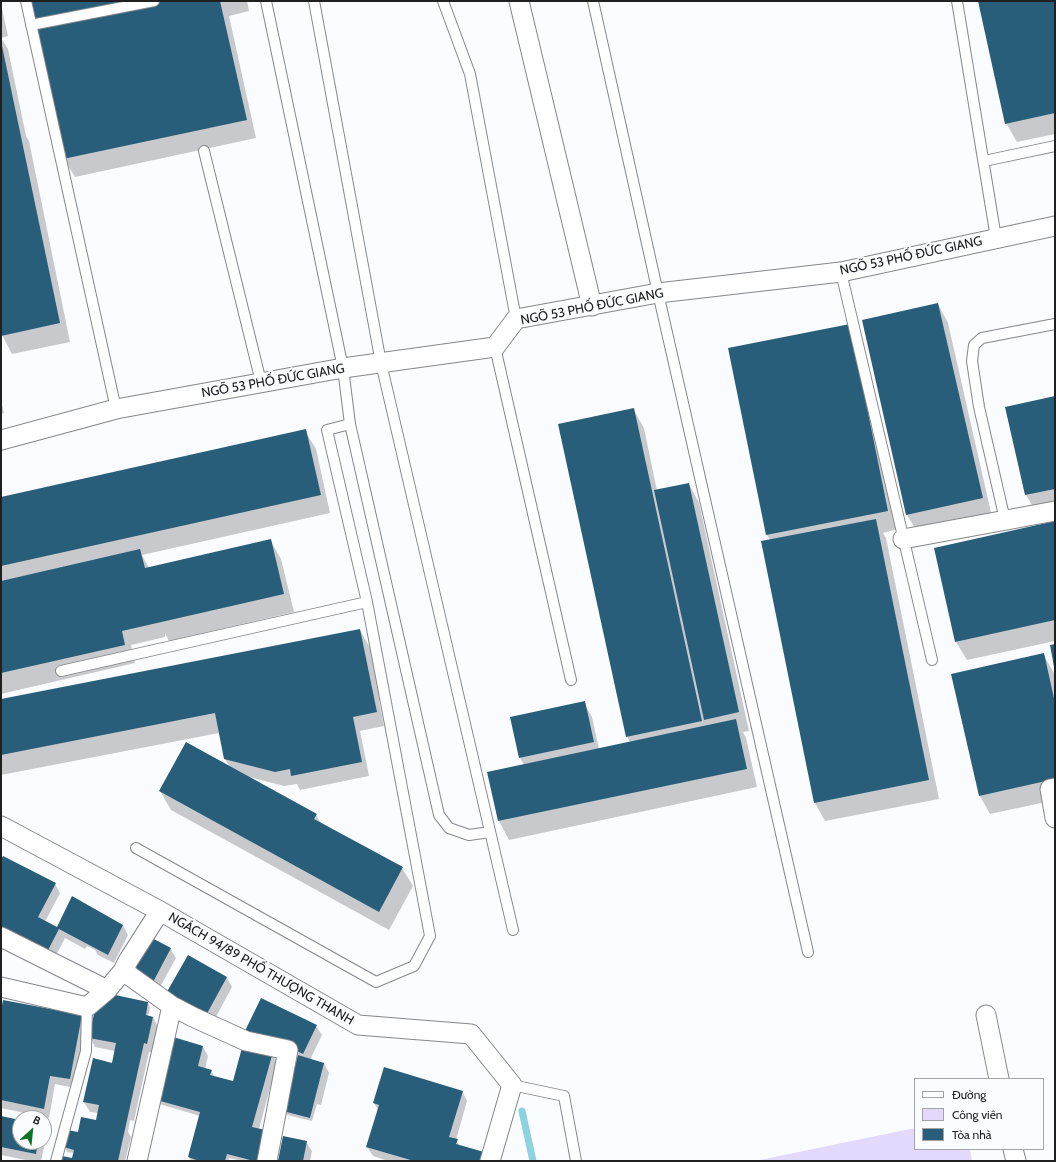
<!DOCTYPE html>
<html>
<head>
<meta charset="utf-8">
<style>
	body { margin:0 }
	#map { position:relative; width:1056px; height:1162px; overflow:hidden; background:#fafcff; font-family:Cabin,sans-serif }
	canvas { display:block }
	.frame { position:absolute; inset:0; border:2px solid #202021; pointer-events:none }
	.legend { position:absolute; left:914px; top:1078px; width:130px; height:72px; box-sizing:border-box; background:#fafcff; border:1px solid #a3a4a6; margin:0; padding:5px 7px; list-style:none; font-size:12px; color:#202021 }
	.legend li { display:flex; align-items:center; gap:8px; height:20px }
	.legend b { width:20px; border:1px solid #a3a4a6 }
	.north { position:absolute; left:12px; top:1110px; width:40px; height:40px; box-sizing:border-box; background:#fafcff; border:1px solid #a3a4a6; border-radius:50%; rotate:27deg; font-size:11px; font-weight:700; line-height:16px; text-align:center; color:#202021 }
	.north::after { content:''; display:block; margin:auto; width:14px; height:18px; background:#0e7324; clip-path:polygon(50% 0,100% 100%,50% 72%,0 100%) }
</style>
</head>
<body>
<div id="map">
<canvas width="1056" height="1162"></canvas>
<div class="frame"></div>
<ul class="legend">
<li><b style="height:5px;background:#fff"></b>Đường</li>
<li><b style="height:11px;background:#e3d9fd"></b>Công viên</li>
<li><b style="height:11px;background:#285e79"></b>Tòa nhà</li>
</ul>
<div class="north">B</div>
</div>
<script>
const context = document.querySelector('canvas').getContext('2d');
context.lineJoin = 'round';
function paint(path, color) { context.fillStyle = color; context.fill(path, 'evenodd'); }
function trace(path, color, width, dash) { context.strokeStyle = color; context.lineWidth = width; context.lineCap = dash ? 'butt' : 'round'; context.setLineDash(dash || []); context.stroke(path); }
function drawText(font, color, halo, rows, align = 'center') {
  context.font = font + ' Cabin,sans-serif'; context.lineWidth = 4; context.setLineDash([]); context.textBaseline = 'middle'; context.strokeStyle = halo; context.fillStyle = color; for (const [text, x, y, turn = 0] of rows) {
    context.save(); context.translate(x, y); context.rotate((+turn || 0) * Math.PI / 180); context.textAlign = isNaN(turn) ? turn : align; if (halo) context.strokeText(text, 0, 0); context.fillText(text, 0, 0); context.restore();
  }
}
const green = new Path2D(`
	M915,1128V1149H970L972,1161H755Z`);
const shadow = new Path2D(`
	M29,1H247L249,11L229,16L256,138L75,177L64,159Z
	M979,1H1055V134L1017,142L1006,123Z
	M1,4L8,36L1,38L8,49L26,136L29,141L70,342L12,354L1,333Z
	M938,304L948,323L992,517L918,533L907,515Z
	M850,325L898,529L883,533L886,538L939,799L825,821L815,803L770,540L767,535L729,349Z
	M1055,397V509L1037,513L1026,495Z
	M1,401L4,413L1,414Z
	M633,409L644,428L657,491L689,484L699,503L749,731L743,732L746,738L757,787L509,840L499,821L488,773L524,765L520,758L584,703L592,717L599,749L630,742L627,736Z
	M305,431L316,449L330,513L142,555L149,568L270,540L281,559L294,612L169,641L165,633V637L131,645L135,663L1,694V498Z
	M1055,522V641L967,660L956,642Z
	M360,630L370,648L381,701H379L384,726L360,731L369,776L300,790L297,784L284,786L249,777L316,815L321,823L402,868L413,886L389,930L171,810L160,791L230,767L225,759L219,733L1,775V700Z
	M1043,654L1054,673L1055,678V800L990,814L980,796Z
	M1,862L55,884L60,893L45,922L57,928L95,909L123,925L128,935L114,963L98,955L95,950L87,946L85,949L65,938L51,965Z
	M170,948L176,958L156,994L137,984Z
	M188,957L227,978L232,987L210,1028Z
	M4,1001L82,1016L87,1026L75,1088L55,1084L49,1118L1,1108V1016Z
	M148,1003L150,1008L148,1016L153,1017L158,1027L152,1052H149L134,1121L130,1120L128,1132L131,1137L125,1161H62L73,1159L74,1153L67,1152L65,1147L98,1122V1113L90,1112L84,1102L112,1064L115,1051L95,1047L90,1037Z
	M316,1026L322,1035L310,1060L324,1063L329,1073L321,1105L317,1104L312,1121L287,1115L284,1111L298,1058L289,1054Z
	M203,1047L208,1056L205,1069L211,1071L215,1077L234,1082L272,1053L277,1062L259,1129L266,1161H242L229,1158V1161H191L189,1157L200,1116L156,1103Z
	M462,1091L467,1101L456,1140L460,1146L488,1161H388L373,1156L367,1147L378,1110L374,1103Z
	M1,1117L20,1121V1142H44V1129L47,1134L41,1161H31L1,1155Z
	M306,1142L312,1151L310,1161H279Z`);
const stream = new Path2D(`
	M522,1111L533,1161`);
const building = new Path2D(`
	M28,1H220L247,120L63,159Z
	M978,1H1055V113L1005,124Z
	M1,41L60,323L1,336Z
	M938,303L983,498L906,515L862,320Z
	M850,324L888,511L766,535L728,348Z
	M1055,396V489L1025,495L1005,407Z
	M634,408L702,721L626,737L558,424Z
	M306,429L321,495L1,566V497Z
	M689,483L739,712L704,720L654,490Z
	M876,519L929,780L814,803L761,541Z
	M1055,521V620L955,642L934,548Z
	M271,539L284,594L122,631L125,645L1,673V581L140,549L145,568Z
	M360,629L377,712L353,717L362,762L291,776L290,769L275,772L224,759L215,713L1,755V699Z
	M1055,644V667H1054L1050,645Z
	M1044,653L1055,703V779L979,796L951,674Z
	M585,701L594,742L519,758L510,717Z
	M736,719L747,769L498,821L487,772Z
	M186,742L317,814L314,819L403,867L379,912L159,791Z
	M3,856L56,883L38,917L57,927L72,896L123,925L108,955L59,929L45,956L1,933V859Z
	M150,937L171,948L151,986L130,975Z
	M188,955L227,977L204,1019L164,997Z
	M106,993L148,1002L146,1015L153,1017L147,1044L144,1043L118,1161H61L62,1156L72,1158L74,1150L64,1147L67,1130L78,1132L81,1117L96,1120L99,1105L83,1102L93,1058L112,1063L116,1043L89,1038L96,1004Z
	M261,998L317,1025L303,1054L282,1044L245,1031Z
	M3,1000L82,1015L70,1079L50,1076L44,1109L1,1100V1011Z
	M170,1036L203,1046L198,1066L212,1070L210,1075L233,1081L243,1044L273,1052L252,1127L270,1131L262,1161H254L227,1154L225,1161H199L188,1157L200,1112L153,1099Z
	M298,1055L324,1063L310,1118L283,1111Z
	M384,1067L463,1091L449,1137L458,1139L456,1144L484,1152L481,1161H414L366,1147L379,1105L373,1103Z
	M1,1116L20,1120V1142H38L36,1154L1,1147Z
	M283,1136L307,1141L303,1161H278Z`);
const service = new Path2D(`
	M26,1L116,409
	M266,1L343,368L350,424L439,815L449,828L469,835L490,832
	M314,1L381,363L513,930
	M443,1L470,74L516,319
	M593,1L658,293L808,952
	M957,1L996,238
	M31,25L154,1
	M204,151L261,382
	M984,161L1055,146
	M841,272L932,660
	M495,347L571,680
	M1005,520L979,407L972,361L974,345L982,338L1055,324
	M61,671L367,602
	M136,848L376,982L414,966L430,936L367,602L327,430L350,424
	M512,1085L564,1096L576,1161
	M56,1161L86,1051L87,1007`);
const minor = new Path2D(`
	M519,1L592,306
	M1,440L116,409L343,368L495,347L516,319L658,293L841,272L1055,226
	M903,539L1055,511
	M1055,788L1050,789L1055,818
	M1,826L160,911L358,1025L471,1034L512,1085L490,1161
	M1,937L107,990L123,971L128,961L160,911
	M123,971L172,1006L193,1017L246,1041L288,1050L267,1161
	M1,987L87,1007L107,990
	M986,1015L999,1079
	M1013,1149L1016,1161
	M137,1161L172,1006`);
const streetNames = [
	["NGÕ 53 PHỐ ĐỨC GIANG",911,256,-12],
	["NGÕ 53 PHỐ ĐỨC GIANG",592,307,-11],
	["NGÕ 53 PHỐ ĐỨC GIANG",273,381,-10],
	["NGÁCH 94/89 PHỐ THƯỢNG THANH",261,969,30]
];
paint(green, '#e3d9fd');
paint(shadow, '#0003');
trace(stream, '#8dd2e0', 7);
paint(building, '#285e79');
trace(service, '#85878a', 12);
trace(minor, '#85878a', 21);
trace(service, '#fff', 10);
trace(minor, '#fff', 19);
drawText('13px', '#202021', '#fafcff', streetNames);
</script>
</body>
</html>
